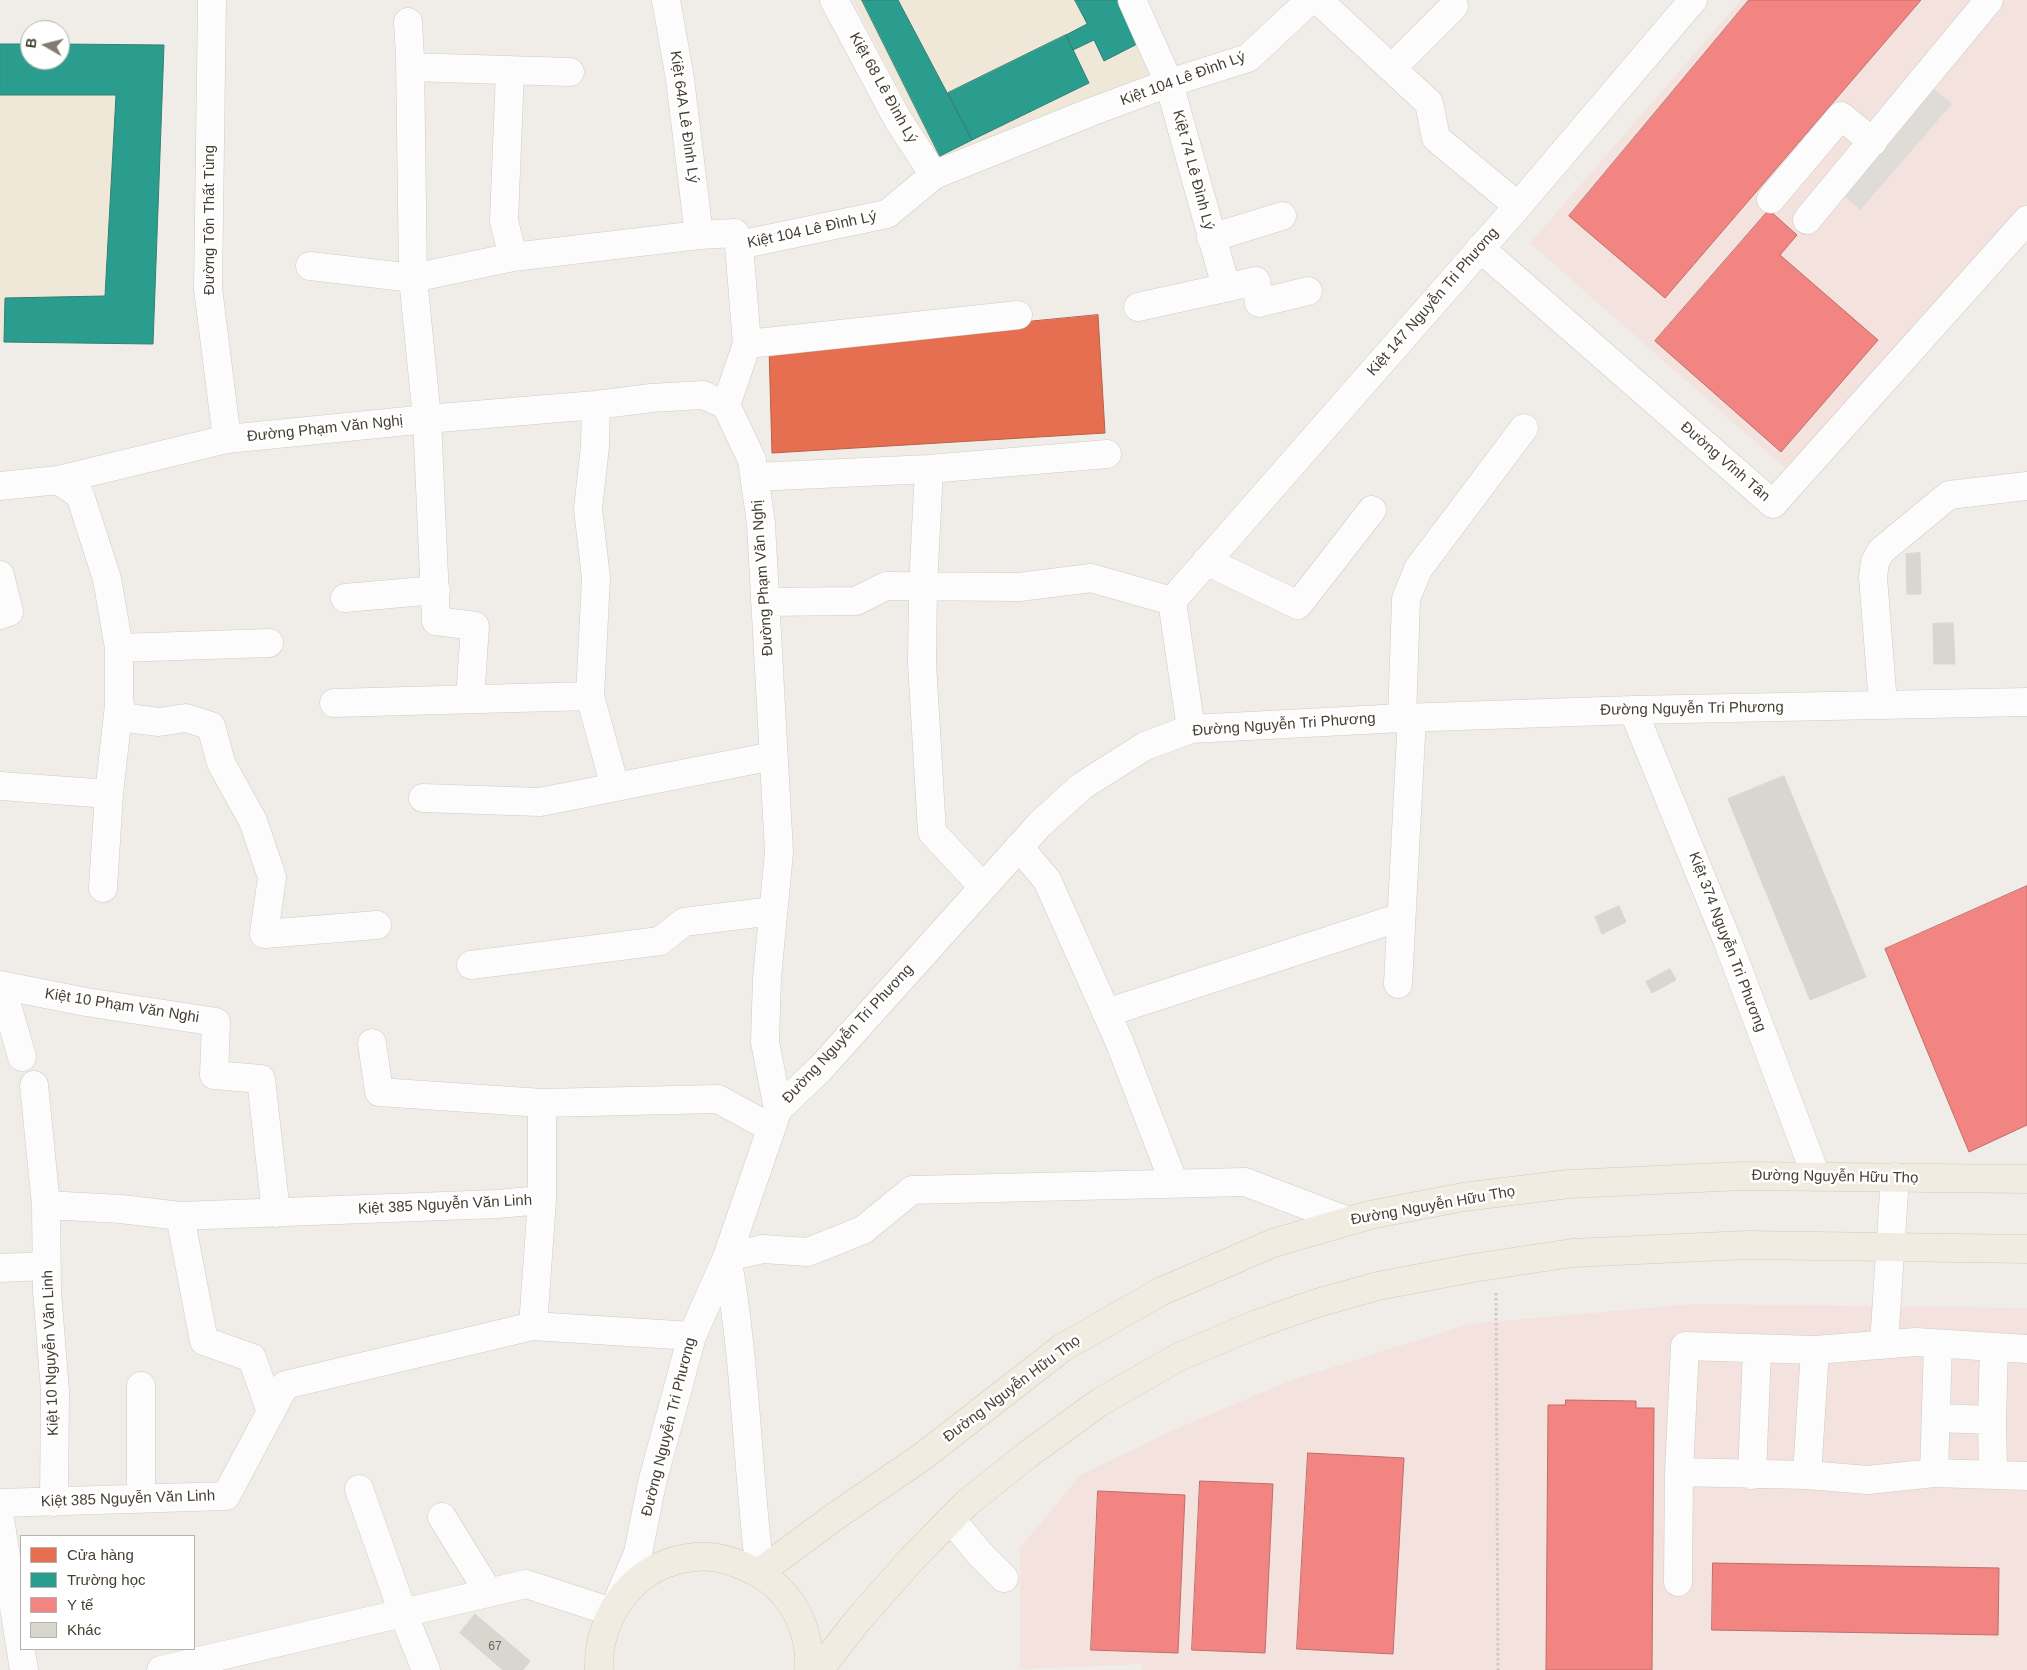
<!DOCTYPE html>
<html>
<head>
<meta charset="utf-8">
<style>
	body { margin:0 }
	#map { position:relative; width:2027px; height:1670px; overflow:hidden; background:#f0ede8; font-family:Arial,sans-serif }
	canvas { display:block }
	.legend { position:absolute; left:20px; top:1535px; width:175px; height:115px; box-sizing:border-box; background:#fff; border:1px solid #b5b2ad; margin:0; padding:6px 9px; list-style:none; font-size:15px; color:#463e33 }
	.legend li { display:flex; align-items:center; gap:10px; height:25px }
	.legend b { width:25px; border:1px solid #b5b2ad }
	.north { position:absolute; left:20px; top:20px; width:50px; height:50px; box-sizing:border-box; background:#fff; border:1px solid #b5b2ad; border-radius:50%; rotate:278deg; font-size:14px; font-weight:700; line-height:20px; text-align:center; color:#463e33 }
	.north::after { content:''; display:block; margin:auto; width:18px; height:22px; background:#827b72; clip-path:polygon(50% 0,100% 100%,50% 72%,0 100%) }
</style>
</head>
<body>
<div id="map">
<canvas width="2027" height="1670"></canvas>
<ul class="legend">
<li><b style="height:14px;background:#e76f51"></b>Cửa hàng</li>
<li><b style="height:14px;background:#2a9d8f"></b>Trường học</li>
<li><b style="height:14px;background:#f28482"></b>Y tế</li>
<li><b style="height:14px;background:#d9d6d0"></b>Khác</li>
</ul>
<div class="north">B</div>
</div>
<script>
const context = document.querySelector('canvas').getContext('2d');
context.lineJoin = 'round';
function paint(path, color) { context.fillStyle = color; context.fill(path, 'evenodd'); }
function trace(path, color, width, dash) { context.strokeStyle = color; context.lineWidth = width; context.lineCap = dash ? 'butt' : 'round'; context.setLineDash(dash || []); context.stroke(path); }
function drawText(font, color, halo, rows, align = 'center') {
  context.font = font + ' Arial,sans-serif'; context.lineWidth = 5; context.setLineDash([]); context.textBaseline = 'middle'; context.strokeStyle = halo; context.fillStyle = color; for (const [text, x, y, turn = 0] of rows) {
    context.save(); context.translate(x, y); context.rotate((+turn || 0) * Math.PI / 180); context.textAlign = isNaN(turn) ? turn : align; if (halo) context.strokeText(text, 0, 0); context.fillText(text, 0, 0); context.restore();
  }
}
const education = new Path2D(`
	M853,0H1123L1158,75L938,165Z
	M0,44L30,60H60V44L164,45L153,344L0,341Z`);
const medical = new Path2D(`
	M1741,0H2027V202L1787,470L1530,243Z
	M1694,1304L2027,1308V1670H1142V1664L1020,1669V1548L1081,1475L1169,1432L1292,1380L1469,1324Z`);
const parking = new Path2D(`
	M1933,88L1952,104L1860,210L1841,193Z`);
const shops = new Path2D(`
	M1098,315L1105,433L772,453L769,347Z`);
const schools = new Path2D(`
	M862,0H898L972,140L940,156Z
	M1075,0H1122L1143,41L1104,61L1094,40L1073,50L1066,35L1087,24Z
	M1066,35L1089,83L972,140L948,93Z
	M0,44H30V60H60V44L164,45L153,344L4,342L5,298L105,296L116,95H0Z`);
const health = new Path2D(`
	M1749,0H1921L1665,298L1569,216Z
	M1769,210L1797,235L1780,255L1878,340L1781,452L1655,341Z
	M2027,886V1125L1969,1152L1885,949Z
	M1566,1400L1636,1401V1408H1654L1652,1670H1546L1548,1405H1565Z
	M1308,1453L1404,1458L1393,1654L1297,1649Z
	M1200,1481L1273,1484L1265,1653L1192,1650Z
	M1098,1491L1185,1495L1178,1653L1091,1650Z
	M1713,1563L1999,1568L1998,1635L1712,1630Z`);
const building = new Path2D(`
	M1920,553L1921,594H1907L1906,554Z
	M1953,623L1955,664H1934L1933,624Z
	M1784,776L1866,977L1810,1000L1728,799Z
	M1619,906L1626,922L1602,934L1595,917Z
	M1670,969L1676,980L1652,993L1646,982Z
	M475,1614L530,1661L523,1670H503L460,1633Z`);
const path = new Path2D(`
	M1496,1293L1498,1670`);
const minor = new Path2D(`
	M212,0L208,289L227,439
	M666,0L680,79L699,235
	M834,0L898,120L934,175
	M1132,0L1169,83L1226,287
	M1318,0L1429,103L1436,138L1518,206
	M408,22L410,56L413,278L427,419L436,621L475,626L470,699
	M410,67L570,72
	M1392,68L1454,6
	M510,71L504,221L513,257L699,235L735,233L739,245L887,214L934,175L1091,112L1169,83L1248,58L1310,0
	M1771,199L1841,116L1873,142
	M1807,220L1989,0
	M1211,238L1282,216
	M1480,248L1773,504L2027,220
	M310,266L413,278L513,257
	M1138,307L1256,281L1259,303L1308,291
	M747,344L1018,315
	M596,405L595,446L588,509L596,578L590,696L615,787
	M726,405L747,344L739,245
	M929,469L923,587L922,663L932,832L983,887
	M755,477L929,469L1107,454
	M58,480L80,495L107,579L119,648V705L127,718L159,722L186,718L211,726L221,763L253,821L272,877L264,934L377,925
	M0,486L58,480L227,439L427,419L596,405L651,398L703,395L726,405L752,460L761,524L779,852L767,978L765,1042L778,1109
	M1206,561L1298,605L1372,510
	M0,575L9,612L0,615
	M345,598L436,590
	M1172,601L1518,206L1693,0
	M1172,601L1191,729
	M765,602L856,601L886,586L1019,587L1091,578L1172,601
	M119,648L269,643
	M334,703L590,696
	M1883,704L1873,577L1875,562L1881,551L1949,495L2027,486
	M1633,710L1729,945L1816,1176
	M1402,718L1406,599L1418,569L1524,428
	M0,786L109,794
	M423,798L540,802L773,756
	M1019,847L1047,880L1119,1041L1174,1183
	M103,888L109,794L119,705
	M471,965L660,941L684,922L773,911
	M1398,984L1412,717
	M0,985L86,1002L216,1022L214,1075L261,1079L276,1213
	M1,985L22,1057
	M1106,1013L1401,917
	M372,1043L379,1092L542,1103
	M34,1085L46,1205L47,1291L55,1391L54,1502
	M46,1205L121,1209L180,1216L497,1204L542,1200
	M180,1216L204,1341L252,1358L271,1412
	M727,1257L763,1249L808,1252L863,1230L912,1190L1245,1182L1348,1221
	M727,1257C746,1361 747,1467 760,1572
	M0,1268L47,1266
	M533,1326L542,1200V1103L718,1099L771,1128
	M1884,1344L1895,1177
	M141,1386V1499
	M1937,1418L1992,1420
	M1679,1472L1807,1475L1868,1480L1934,1473L2027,1476
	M1934,1473L1938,1344
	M1993,1474L1992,1420L1994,1347
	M1752,1475L1757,1350
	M1807,1475L1815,1350L1916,1342L2027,1349
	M359,1489L403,1613L426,1670
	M0,1503L226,1496L285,1385L533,1326L692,1336
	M442,1517L489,1593
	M0,1519L24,1670
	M951,1519L979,1553L1004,1578
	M1678,1582L1679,1472L1685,1346L1815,1350
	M618,1600L638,1553L652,1483L692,1336L727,1257L778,1109L820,1069L1040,824L1082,786L1145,746L1191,729L1402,718L1633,710L2027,702
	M161,1670L526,1584L612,1612`);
const major = new Path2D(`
	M760,1572L837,1515L922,1457L1062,1348L1160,1292L1273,1243L1370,1215L1463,1197L1569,1184L1742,1176L2027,1179
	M599,1670C597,1614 636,1562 695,1557C712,1555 727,1559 743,1566C787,1583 811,1623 809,1670
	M819,1670L858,1620L911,1560L967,1503L1027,1455L1100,1402L1177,1358L1257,1324L1317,1303L1378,1286L1473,1268L1572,1253L1747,1245L2027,1249`);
const numberNames = [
	["67",495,1647]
];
const streetNames = [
	["Kiệt 104 Lê Đình Lý",1183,79,-20],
	["Kiệt 68 Lê Đình Lý",883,88,61],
	["Kiệt 64A Lê Đình Lý",684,117,82],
	["Kiệt 74 Lê Đình Lý",1193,170,75],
	["Đường Tôn Thất Tùng",210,220,-90],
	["Kiệt 104 Lê Đình Lý",812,230,-12],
	["Kiệt 147 Nguyễn Tri Phương",1433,302,-49],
	["Đường Phạm Văn Nghị",325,429,-6],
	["Đường Vĩnh Tân",1725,462,41],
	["Đường Phạm Văn Nghị",763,578,-94],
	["Đường Nguyễn Tri Phương",1692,709,-1],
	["Đường Nguyễn Tri Phương",1284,725,-4],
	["Kiệt 374 Nguyễn Tri Phương",1727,942,69],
	["Kiệt 10 Phạm Văn Nghi",122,1006,9],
	["Đường Nguyễn Tri Phương",848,1034,-47],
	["Đường Nguyễn Hữu Thọ",1835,1177,1],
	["Kiệt 385 Nguyễn Văn Linh",445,1205,-3],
	["Đường Nguyễn Hữu Thọ",1433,1206,-10],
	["Kiệt 10 Nguyễn Văn Linh",51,1353,-92],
	["Đường Nguyễn Hữu Thọ",1012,1389,-37],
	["Đường Nguyễn Tri Phương",669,1427,-76],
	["Kiệt 385 Nguyễn Văn Linh",128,1499,-2]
];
paint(education, '#efe8d9');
paint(medical, '#f3e2de');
paint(parking, '#dfdcd8');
paint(shops, '#e76f51');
trace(shops, '#b76048', 1);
paint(schools, '#2a9d8f');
trace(schools, '#328073', 1);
paint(health, '#f28482');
trace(health, '#be6f6a', 1);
paint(building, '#d9d6d0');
trace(building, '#d8d4ce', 1);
trace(minor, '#cecbc5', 29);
trace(major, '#d4c9b3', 29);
trace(path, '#cecbc6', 3, [2.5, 2.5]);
trace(minor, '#fdfcfc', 28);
trace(major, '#f1ece2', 28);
drawText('12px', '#6c655b', null, numberNames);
drawText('15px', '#463e33', '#fff', streetNames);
</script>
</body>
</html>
